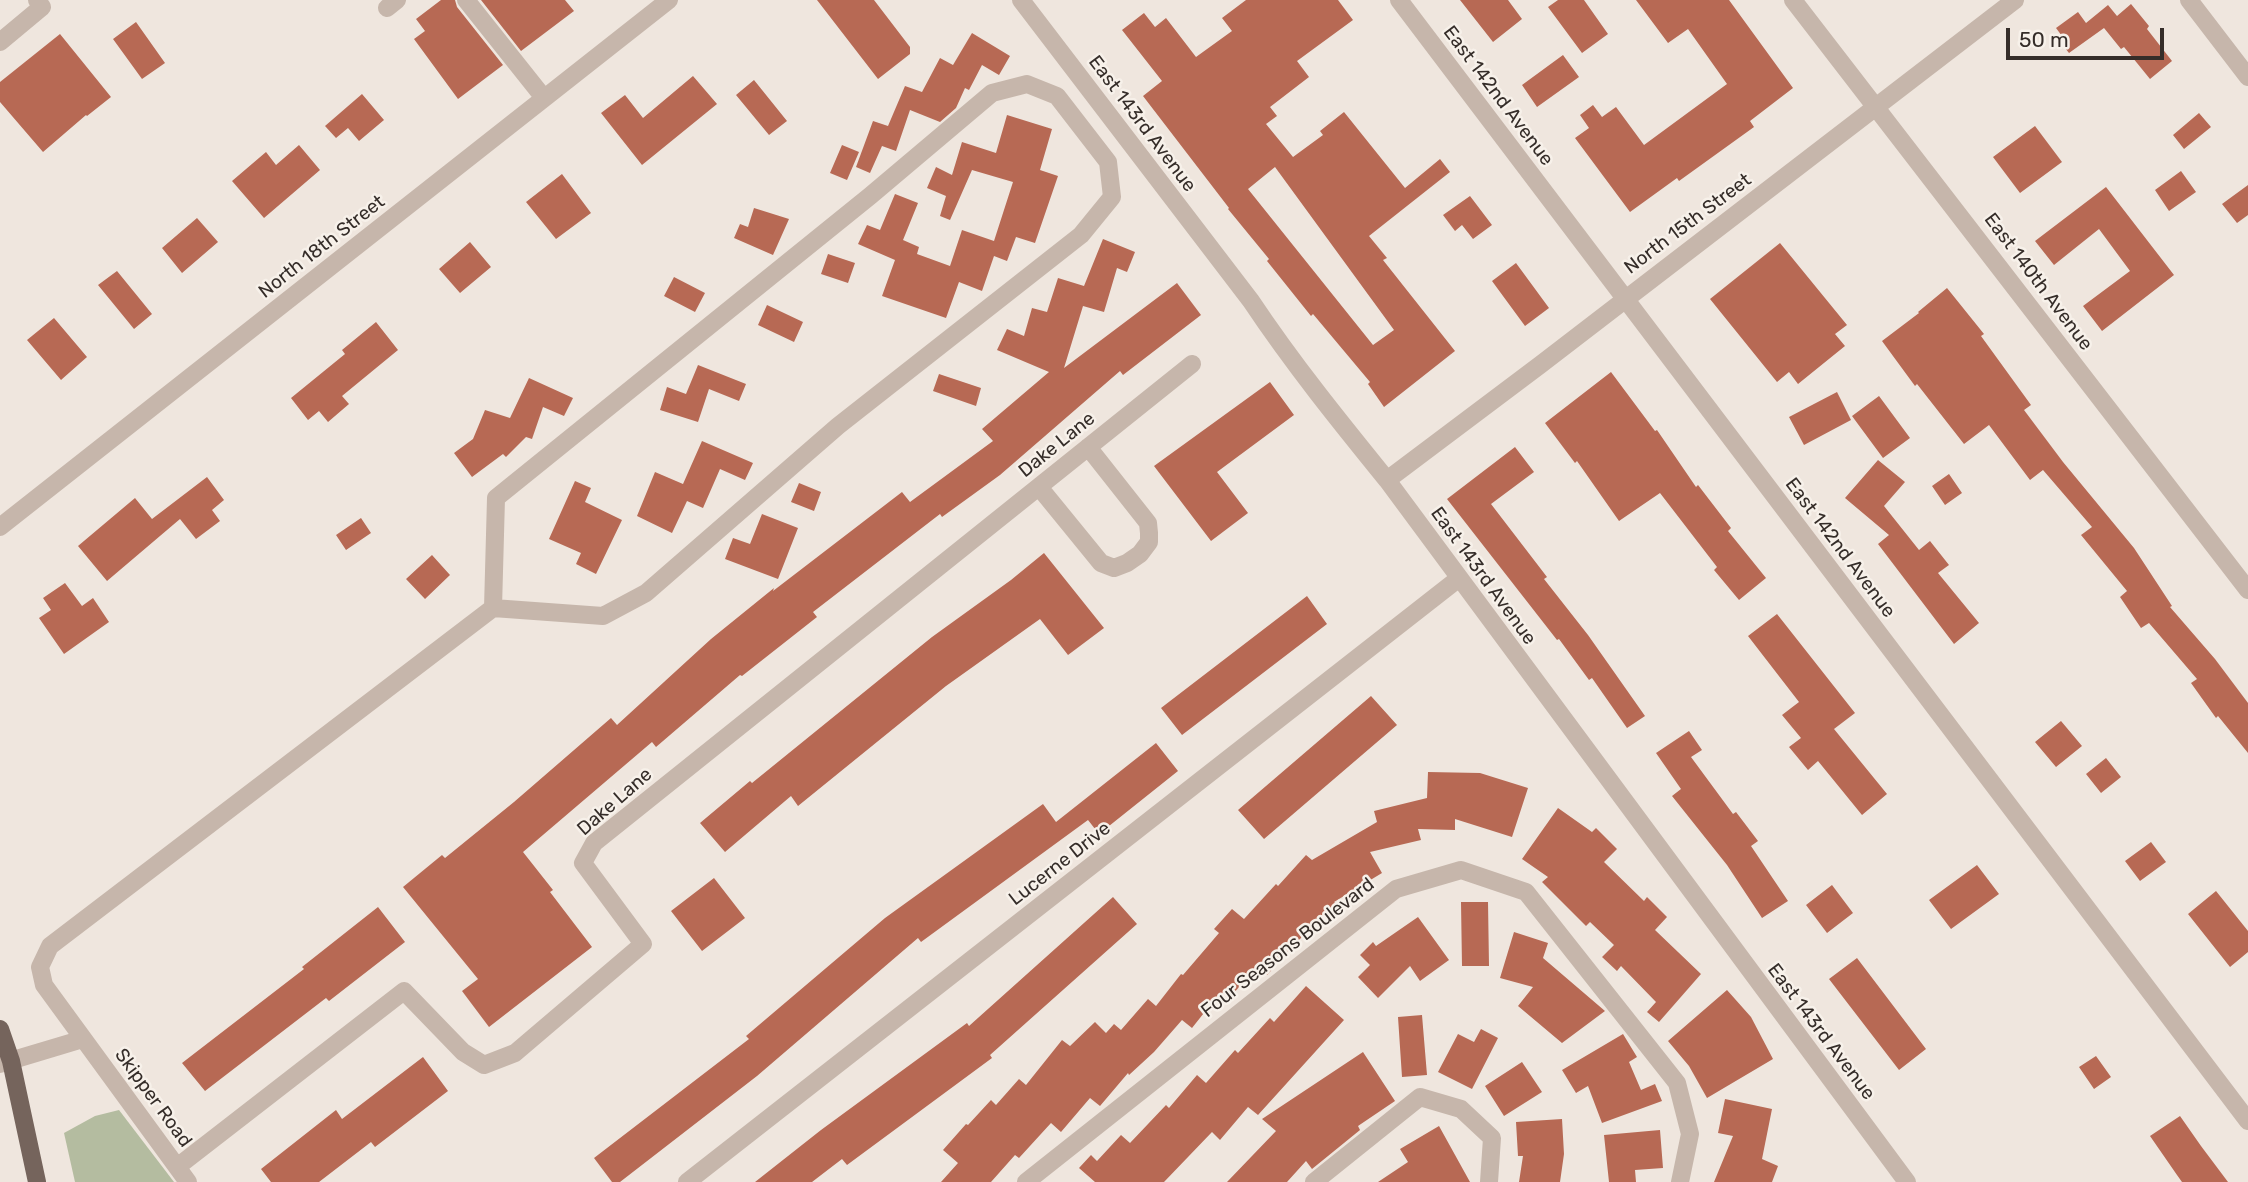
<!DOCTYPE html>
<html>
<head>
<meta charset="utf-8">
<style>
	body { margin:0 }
	#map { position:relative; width:2248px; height:1182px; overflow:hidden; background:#efe6de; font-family:Rubik,sans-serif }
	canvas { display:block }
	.scale { position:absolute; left:2006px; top:28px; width:158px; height:32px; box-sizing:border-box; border:4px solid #352d29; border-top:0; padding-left:9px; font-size:21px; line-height:24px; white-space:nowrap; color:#352d29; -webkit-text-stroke:5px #f7f1ea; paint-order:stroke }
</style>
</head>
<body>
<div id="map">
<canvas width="2248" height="1182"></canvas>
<div class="scale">50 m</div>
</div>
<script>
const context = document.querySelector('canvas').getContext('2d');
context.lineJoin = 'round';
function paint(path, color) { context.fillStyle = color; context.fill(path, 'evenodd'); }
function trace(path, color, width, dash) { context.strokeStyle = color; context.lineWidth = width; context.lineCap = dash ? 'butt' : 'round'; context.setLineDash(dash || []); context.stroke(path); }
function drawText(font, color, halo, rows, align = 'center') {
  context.font = font + ' Rubik,sans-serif'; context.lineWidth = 5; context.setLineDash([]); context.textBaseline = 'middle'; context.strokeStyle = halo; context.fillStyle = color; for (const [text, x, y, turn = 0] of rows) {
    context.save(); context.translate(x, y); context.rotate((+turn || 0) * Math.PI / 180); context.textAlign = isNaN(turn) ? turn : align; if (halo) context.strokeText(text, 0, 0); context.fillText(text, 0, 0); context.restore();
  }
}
const green = new Path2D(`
	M119,1110L174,1182H75L64,1133L95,1116Z`);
const building = new Path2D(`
	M441,0H455L457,7L503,65L458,99L414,39L425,31L416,19Z
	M481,0H565L574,11L521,51Z
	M817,0H874L910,47V54L878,79Z
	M1246,0H1338L1353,20L1297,61L1309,77L1270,107L1277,116L1266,124L1293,157L1323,135L1320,131L1344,112L1405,188L1440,159L1450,172L1369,236L1387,258L1383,260L1455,351L1384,407L1368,384L1370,382L1313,314L1311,316L1267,261L1269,259L1228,209L1229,208L1143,96L1162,81L1122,30L1144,13L1155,27L1166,18L1196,57L1232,31L1222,18ZM1275,167L1394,330L1373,345L1248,189Z
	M1460,0H1508L1522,19L1493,42Z
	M1558,0H1584L1608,34L1582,53L1548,7Z
	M1636,0H1729L1793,88L1750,121L1754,127L1679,181L1677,178L1630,212L1575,138L1589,128L1580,115L1593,105L1602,117L1616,107L1644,145L1727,84L1688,29L1668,43Z
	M2131,4L2149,26L2147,29L2172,61L2150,79L2124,47L2121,49L2104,28L2069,53L2061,43L2065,40L2056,28L2078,12L2086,23L2108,5L2117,16Z
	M136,22L165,63L142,79L113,39Z
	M972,33L1010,56L999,75L982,65L969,90L965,88L956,108L940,122L910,110L896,151L882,146L870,173L856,167L873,121L888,126L905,86L922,92L940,58L953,65Z
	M60,34L111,97L87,116L86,115L43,152L0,102V82Z
	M1563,55L1579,77L1537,107L1522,85Z
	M693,76L717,104L642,165L601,113L625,95L643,118Z
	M754,80L787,121L769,135L736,95Z
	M362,94L384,120L359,141L348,128L336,138L325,126Z
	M2199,113L2211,127L2184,149L2173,135Z
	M1007,115L1052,129L1040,170L1058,176L1035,243L1016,237L1007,261L994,256L982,291L959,282L946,318L882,296L895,260L858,244L867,225L880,230L895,194L918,203L903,240L919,247L917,254L950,266L962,230L994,241L1013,182L972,170L950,220L940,216L946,196L927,188L936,167L952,175L962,142L996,153Z
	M2035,126L2062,162L2020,193L1993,157Z
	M299,145L320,170L264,218L232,181L266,152L276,165Z
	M842,145L859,152L847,180L830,173Z
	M2181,171L2196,192L2169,211L2155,190Z
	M562,174L591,213L556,239L526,202Z
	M2248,185V215L2237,223L2222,204Z
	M2106,187L2174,275L2102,331L2083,306L2130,271L2099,229L2054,265L2035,241Z
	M1470,196L1492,225L1473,239L1462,225L1455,231L1443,215Z
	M754,208L789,219L773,255L734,238L740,224L748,227Z
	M197,218L218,242L182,273L162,248Z
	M1103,239L1135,252L1127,272L1117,268L1104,312L1083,306L1064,368L1177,283L1201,315L1123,375L1120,371L1000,475L942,517L940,514L813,612L817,617L742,676L740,675L656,747L652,742L523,852L553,890L550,892L592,947L489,1027L462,991L478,979L403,887L442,855L445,858L514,802L611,718L617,725L711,639L774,588L773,591L902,492L910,502L993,441L982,429L1049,372L997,350L1007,329L1024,336L1032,308L1047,312L1058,278L1084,286Z
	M470,242L491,267L460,293L439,269Z
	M1780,243L1847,325L1835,334L1845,346L1798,384L1789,372L1777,382L1710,299Z
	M828,254L855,263L848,283L821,274Z
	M1516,263L1549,308L1525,326L1492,281Z
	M117,271L152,314L134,329L98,285Z
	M674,277L705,293L695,312L664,296Z
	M1947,288L1984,334L1981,336L2031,405L2024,410L2063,462L2134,548L2172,606L2170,607L2215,659L2248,703V753L2218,716L2216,718L2191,683L2197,679L2149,623L2141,628L2120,597L2127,591L2081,535L2092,527L2043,470L2030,480L1989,425L1964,444L1917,384L1915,386L1882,341L1919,313L1918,312Z
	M767,305L803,322L794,342L758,325Z
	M54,318L87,357L61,380L27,340Z
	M376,322L398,350L342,396L349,404L328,422L319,411L308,420L291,398L345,354L342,350Z
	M698,365L746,384L739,401L709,389L698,422L660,410L667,387L686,394Z
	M1611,372L1655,431L1657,430L1696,487L1698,485L1731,528L1728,531L1766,578L1739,600L1714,570L1717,567L1660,493L1619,521L1577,461L1575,463L1545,423Z
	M939,374L981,388L976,406L933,391Z
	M529,378L573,398L564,416L543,407L532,439L526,437L506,457L503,454L472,477L454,453L473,439L485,410L510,418Z
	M1270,382L1294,415L1217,472L1248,513L1211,541L1154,466Z
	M1837,392L1851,420L1804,445L1789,417Z
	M1879,396L1910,438L1883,458L1852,416Z
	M702,441L753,463L745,480L720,469L703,508L687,501L672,533L637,516L655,472L683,484Z
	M1515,447L1534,472L1491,504L1547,577L1544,579L1588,635L1645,716L1627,728L1592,678L1589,680L1559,639L1557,640L1447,499Z
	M1878,460L1905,482L1884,506L1919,550L1930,541L1949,565L1938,573L1979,623L1954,644L1878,544L1889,535L1845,498Z
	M1949,474L1962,493L1945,505L1932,486Z
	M207,477L224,500L212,510L220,521L196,539L180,519L107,581L78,546L135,498L152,519Z
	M575,481L591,488L585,502L622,520L596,574L576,564L581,553L549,539Z
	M799,483L821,492L814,511L791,502Z
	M762,514L798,528L778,579L725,559L733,538L750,544Z
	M361,518L371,533L346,550L336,535Z
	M1044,553L1104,628L1068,655L1040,619L946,686L798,806L791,796L725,852L700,823L750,781L752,783L932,637L1011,580Z
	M432,555L450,575L425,599L406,579Z
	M65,583L82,606L93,598L109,622L64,654L39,618L51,610L43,598Z
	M1307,596L1327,624L1182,735L1161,708Z
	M1777,614L1855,713L1834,729L1887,794L1862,815L1818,761L1808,770L1789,747L1801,738L1782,715L1799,702L1748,636Z
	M1371,696L1397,725L1264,839L1238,810Z
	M2061,721L2082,746L2056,767L2035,742Z
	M1689,731L1702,750L1691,757L1733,814L1736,812L1758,841L1751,846L1788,901L1762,918L1727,865L1672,796L1681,789L1656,753Z
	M1156,743L1178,771L1099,834L1088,820L921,942L918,938L757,1076L620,1182H612L594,1158L749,1039L746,1036L885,918L1043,804L1056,822Z
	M2106,758L2121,777L2101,793L2086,774Z
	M1428,772L1480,773L1528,788L1512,837L1455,819V830L1418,829L1421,840L1370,852L1382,873L1334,902L1339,906L1328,919L1322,915L1267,975L1257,966L1227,1001L1219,994L1192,1028L1182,1020L1154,1052L1129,1075L1128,1073L1100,1106L1090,1098L1061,1132L1051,1123L1019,1158L1015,1155L991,1182H941L958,1163L943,1150L966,1124L968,1125L991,1100L996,1105L1019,1079L1026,1085L1062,1040L1070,1046L1095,1022L1106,1033L1114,1024L1121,1030L1148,999L1156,1006L1181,974L1183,975L1219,933L1214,929L1232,909L1244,919L1276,884L1278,886L1306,855L1312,860L1377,822L1374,811L1427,798Z
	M1558,808L1592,832L1596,828L1617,849L1604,862L1644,901L1647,897L1667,917L1655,930L1701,974L1659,1022L1647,1012L1656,1002L1621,966L1617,971L1602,957L1614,945L1590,922L1586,926L1542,882L1548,877L1522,859Z
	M2151,842L2166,862L2140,881L2125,861Z
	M1977,865L1999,894L1951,929L1929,900Z
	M714,878L745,918L702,951L671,911Z
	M1832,885L1853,913L1827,933L1806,905Z
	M2216,891L2248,931V952L2230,967L2188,914Z
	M1113,897L1137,924L990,1055L992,1058L847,1165L842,1159L812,1182H755L821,1130L967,1023L969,1026Z
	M1461,902H1488L1489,966H1462Z
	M378,907L405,942L329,1001L326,998L205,1091L182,1063L304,969L302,967Z
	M1418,917L1449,960L1420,981L1410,966L1378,998L1358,977L1370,965L1360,955L1373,942L1376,946Z
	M1514,932L1548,943L1543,958L1605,1011L1562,1043L1518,1006L1533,987L1500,978Z
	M1857,958L1926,1049L1899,1070L1829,979Z
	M1306,986L1344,1020L1258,1115L1248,1107L1220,1140L1212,1132L1164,1182H1095L1079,1168L1091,1155L1097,1161L1121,1135L1130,1143L1166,1105L1169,1108L1197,1075L1206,1083L1235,1050L1238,1053L1270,1018L1274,1022Z
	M1727,990L1751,1017L1773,1059L1707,1098L1689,1066L1668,1041Z
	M1422,1015L1427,1075L1402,1077L1398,1017Z
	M1481,1029L1498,1038L1472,1089L1438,1072L1458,1034L1474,1042Z
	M1623,1034L1637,1057L1629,1062L1641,1090L1655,1084L1662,1101L1602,1123L1588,1086L1576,1093L1562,1070Z
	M1363,1052L1395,1101L1358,1126L1360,1130L1312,1169L1306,1161L1287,1182H1227L1276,1131L1262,1119Z
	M2096,1056L2111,1077L2094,1089L2079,1067Z
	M423,1057L448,1091L375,1147L371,1142L319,1182H271L261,1169L336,1110L342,1119Z
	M1522,1062L1542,1092L1504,1116L1485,1086Z
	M1725,1099L1772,1109L1762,1159L1778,1166L1772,1182H1714L1733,1136L1718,1133Z
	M2180,1116L2201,1146L2228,1182H2182L2177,1175L2150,1136Z
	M1562,1119L1564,1154L1560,1182H1519L1523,1156H1518L1516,1122Z
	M1439,1126L1470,1182H1378L1408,1162L1400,1149Z
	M1660,1130L1663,1168L1635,1170L1636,1182H1609L1604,1135Z`);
const minor = new Path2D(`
	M466,0L544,98
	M1021,0L1251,301C1293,364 1340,422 1387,480L1907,1182
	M1399,0L2248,1121
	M1793,0L2248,590
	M2189,0L2248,77
	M387,8L397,0
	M0,42L42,7L37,0
	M1387,480L1540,365L2015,0
	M1039,487L1101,563L1114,568L1127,563L1140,554L1149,542V533L1148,523L1088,447
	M0,527L669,0
	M0,1064L83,1039
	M177,1167L404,991L463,1052L484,1065L515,1053L643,944L583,863L594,843L1192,364
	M188,1182L44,985L40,967L50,946L493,608L603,616L646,593L838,426L1081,235L1112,197L1108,162L1057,96L1027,84L992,93L870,196L496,498L493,608
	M687,1182L1458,579
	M1026,1182L1396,889L1461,870L1526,892L1677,1083L1690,1134L1680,1182
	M1314,1182L1420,1097L1461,1109L1492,1138L1489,1182`);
const major = new Path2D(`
	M0,1029L11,1061L37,1182`);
const streetNames = [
	["East 142nd Avenue",1498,96,53],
	["East 143rd Avenue",1142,124,53],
	["North 15th Street",1688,224,-37],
	["North 18th Street",322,247,-38],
	["East 140th Avenue",2038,282,53],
	["Dake Lane",1057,445,-39],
	["East 142nd Avenue",1840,548,53],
	["East 143rd Avenue",1483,576,54],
	["Dake Lane",615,802,-41],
	["Lucerne Drive",1060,864,-38],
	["Four Seasons Boulevard",1288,948,-38],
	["East 143rd Avenue",1821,1032,53],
	["Skipper Road",153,1098,54]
];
paint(green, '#b4bca0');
paint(building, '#b76954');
trace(minor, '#c6b6ab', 18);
trace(major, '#75645c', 18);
drawText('19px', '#352d29', '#f7f1ea', streetNames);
</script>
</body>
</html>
